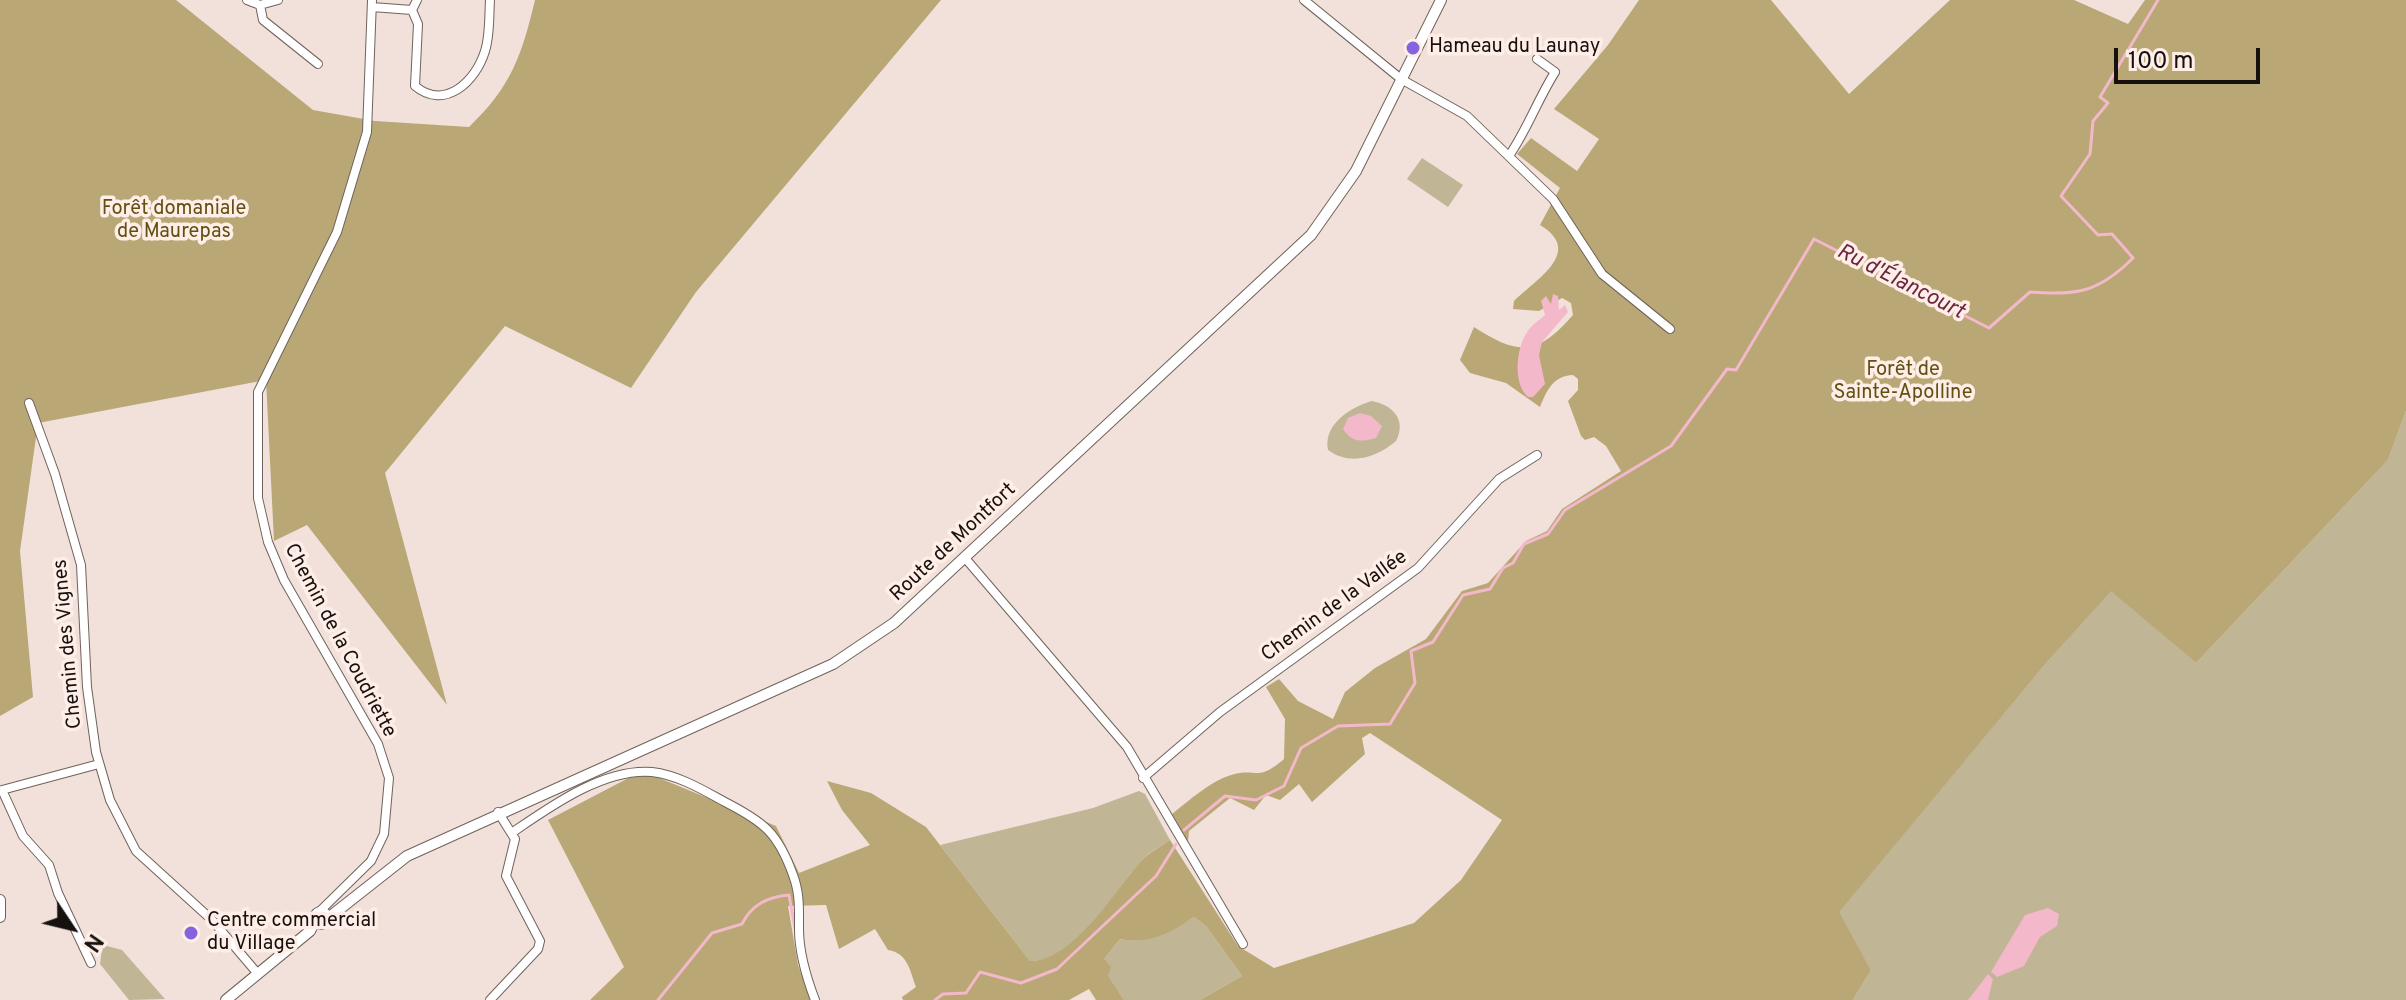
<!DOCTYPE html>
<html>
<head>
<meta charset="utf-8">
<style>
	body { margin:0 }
	#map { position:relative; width:2406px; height:1000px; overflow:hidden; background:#f1e1da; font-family:Overpass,sans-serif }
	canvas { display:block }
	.north { position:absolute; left:32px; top:888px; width:80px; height:80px; -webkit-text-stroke:6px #feeee7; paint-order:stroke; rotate:125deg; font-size:22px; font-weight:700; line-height:32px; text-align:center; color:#16100e }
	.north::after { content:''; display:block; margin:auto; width:28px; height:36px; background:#16100e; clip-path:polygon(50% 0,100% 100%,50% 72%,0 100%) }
	.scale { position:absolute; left:2114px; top:48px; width:146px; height:36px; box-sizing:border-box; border:4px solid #16100e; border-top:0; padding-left:10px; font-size:24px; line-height:28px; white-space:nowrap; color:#16100e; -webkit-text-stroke:6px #feeee7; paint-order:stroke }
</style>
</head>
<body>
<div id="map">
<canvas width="2406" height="1000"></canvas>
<div class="north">N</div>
<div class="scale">100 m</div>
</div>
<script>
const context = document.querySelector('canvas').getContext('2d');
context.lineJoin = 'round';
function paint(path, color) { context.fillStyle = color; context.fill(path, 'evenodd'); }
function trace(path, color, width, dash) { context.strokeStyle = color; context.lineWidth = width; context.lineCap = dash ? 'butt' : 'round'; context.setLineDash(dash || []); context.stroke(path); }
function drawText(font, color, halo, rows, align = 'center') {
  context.font = font + ' Overpass,sans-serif'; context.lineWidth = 7; context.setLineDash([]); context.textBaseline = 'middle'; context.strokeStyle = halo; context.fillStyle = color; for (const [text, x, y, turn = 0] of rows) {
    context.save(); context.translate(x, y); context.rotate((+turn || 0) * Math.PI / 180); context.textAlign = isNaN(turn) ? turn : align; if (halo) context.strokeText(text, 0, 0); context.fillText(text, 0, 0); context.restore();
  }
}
const green = new Path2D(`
	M1422,158L1463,185L1448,207L1407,179Z
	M1372,401C1393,405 1407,420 1396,441C1376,458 1350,466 1328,450C1323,424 1351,407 1372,401Z
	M2406,411V1000H1853L1871,970L1838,912L2048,661L2111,590L2196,663L2388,460Z
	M1139,791L1145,794L1170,840C1161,846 1151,851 1144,858C1116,887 1075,962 1030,961L940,845L1093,808Z
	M1194,917L1206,926L1242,976L1200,1000H1124L1108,975L1104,959L1120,939C1144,945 1174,931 1194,917Z
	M107,946L122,950L165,999L129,1000L100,964L102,949Z`);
const forest = new Path2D(`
	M0,0H176L313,110L375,121L469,127C511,87 522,55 535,0H941L696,292L631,388L505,326L385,473L447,705L307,525L274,541L266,380L38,423L20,551L33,697L0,716Z
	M1639,0H1771L1849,94L1950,0H2074L2128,24L2145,0H2406V411L2388,460L2196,663L2111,591L2048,661L1839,912L1871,970L1853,1000H1200L1242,976L1206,926L1194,917C1171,933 1148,945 1120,939L1104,959L1111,967L1108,975L1124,1000H1096L1089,989L1069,1000H903L902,997L916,987C910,971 908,953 888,950L875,929L839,949L826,905L788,906L798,965L811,1000H590L624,967L548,820L642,771L776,826L799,873L870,845L842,810L827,781L871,793L926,827L1030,961C1075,961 1116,887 1144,858C1152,851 1161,846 1170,840L1238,946L1274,968L1414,923L1461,880L1502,820L1370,733L1362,738L1365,754L1312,802L1299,784L1280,800L1266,795L1254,810L1230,798L1189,831L1188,842L1172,814C1190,800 1209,782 1231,775C1258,767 1256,783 1284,759L1285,719L1266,687L1279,679L1298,701L1333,719L1345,692L1375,668L1426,639L1462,591L1488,583L1526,541L1547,531L1562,509L1621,471L1606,446L1594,437L1585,440L1581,436L1568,401L1578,390V379L1573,375C1553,376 1547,390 1540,407L1506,383L1470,373L1460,360L1474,327C1519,356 1537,356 1573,315L1571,303L1562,298L1539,311L1513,309L1514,301C1535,280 1585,252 1540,225L1560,188L1517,154L1531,138L1577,171L1599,139L1554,109L1608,45Z`);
const water = new Path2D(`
	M1553,294L1558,296L1559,310L1565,305L1568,312L1542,342L1539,355L1545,384L1533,397H1528C1513,384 1516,350 1526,334C1530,326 1538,321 1545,315L1541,301L1546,296L1551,304Z
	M1360,413L1371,416L1382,426L1376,438C1362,442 1352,443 1343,429L1348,418Z
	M2048,908L2059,914L2057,926L2040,937L2024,966L1997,977L1991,972L2025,915Z
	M1988,974L1993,979L1988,1000H1968Z`);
const stream = new Path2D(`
	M1184,830L1225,796L1256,800L1284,786L1301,748L1338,726L1390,724L1415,683L1411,651L1433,642L1463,595L1490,589L1503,568L1513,563L1524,544L1548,534L1565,510L1671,446L1727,369L1736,370L1814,239L1989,328L2030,292C2077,296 2099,292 2133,258L2112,234L2098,235L2061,196L2090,154L2093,121L2108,103L2100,97L2158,0
	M658,1000L712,933L742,924C752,904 768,897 789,895L796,934
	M935,1000L943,994L966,993L980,972L1021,983L1057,969L1156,876L1176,844`);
const minor = new Path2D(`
	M247,0L260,5L278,0
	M417,0L412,10L418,24L415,86C445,111 476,81 485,51C490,36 489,16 490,0
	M1304,0L1401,79L1467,116L1553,199L1602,274L1670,329
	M260,5L263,20L318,64
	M372,7L412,10
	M1509,156C1528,128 1537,101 1555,72L1537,59
	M29,403L55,474L81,565L87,687L96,752L110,800L136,851L212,920L258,974
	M965,558L1127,747L1243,944
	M1143,778L1220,712L1418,568L1499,479L1537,455
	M513,832C551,806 604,768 652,772C678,775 703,790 725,802C764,822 778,833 793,875C800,893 799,910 799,929C799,952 807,979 815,1000
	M320,911L371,861L384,834L389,778L378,744L284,580L268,542L258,498V392L337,232L367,132L372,0
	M91,963L58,893L49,865L23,836L2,790L99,764
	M490,1000L538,949L540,941L506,876L515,839L498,812`);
const tertiary = new Path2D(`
	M0,900V917
	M315 918a6 6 0 1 1 12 0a6 6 0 1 1-12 0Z
	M327,919L407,856L833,664L894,623L1311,235L1356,171L1441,0
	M226,1000L310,931L315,921`);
const markers = [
	[1413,48,8,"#8563de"],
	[191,933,8,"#8563de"]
];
const poiNames = [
	["Hameau du Launay",1429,48],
	["Centre commercial",207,922],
	["du Village",207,945]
];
const parkNames = [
	["Forêt domaniale",174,210],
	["de Maurepas",174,233],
	["Forêt de",1903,371],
	["Sainte-Apolline",1903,394]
];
const streetNames = [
	["Route de Montfort",954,543,-43],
	["Chemin de la Vallée",1335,607,-36],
	["Chemin de la Coudriette",339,641,62],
	["Chemin des Vignes",69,644,-95]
];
const waterNames = [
	["Ru d'Élancourt",1900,283,27]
];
paint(green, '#c0b595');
paint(forest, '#b9a775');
paint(water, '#f3b8c9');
trace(stream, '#f3b8c9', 3);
trace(minor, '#70625c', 10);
trace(tertiary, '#70625c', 12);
trace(minor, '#fff', 8);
trace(tertiary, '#fff', 10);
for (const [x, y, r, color] of markers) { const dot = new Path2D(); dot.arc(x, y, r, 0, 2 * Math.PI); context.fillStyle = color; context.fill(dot); trace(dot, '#feeee7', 3); }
drawText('20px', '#16100e', '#feeee7', poiNames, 'left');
drawText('20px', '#634f12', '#feeee7', parkNames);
drawText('20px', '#16100e', '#feeee7', streetNames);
drawText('italic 22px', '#6b2740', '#feeee7', waterNames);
</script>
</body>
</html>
